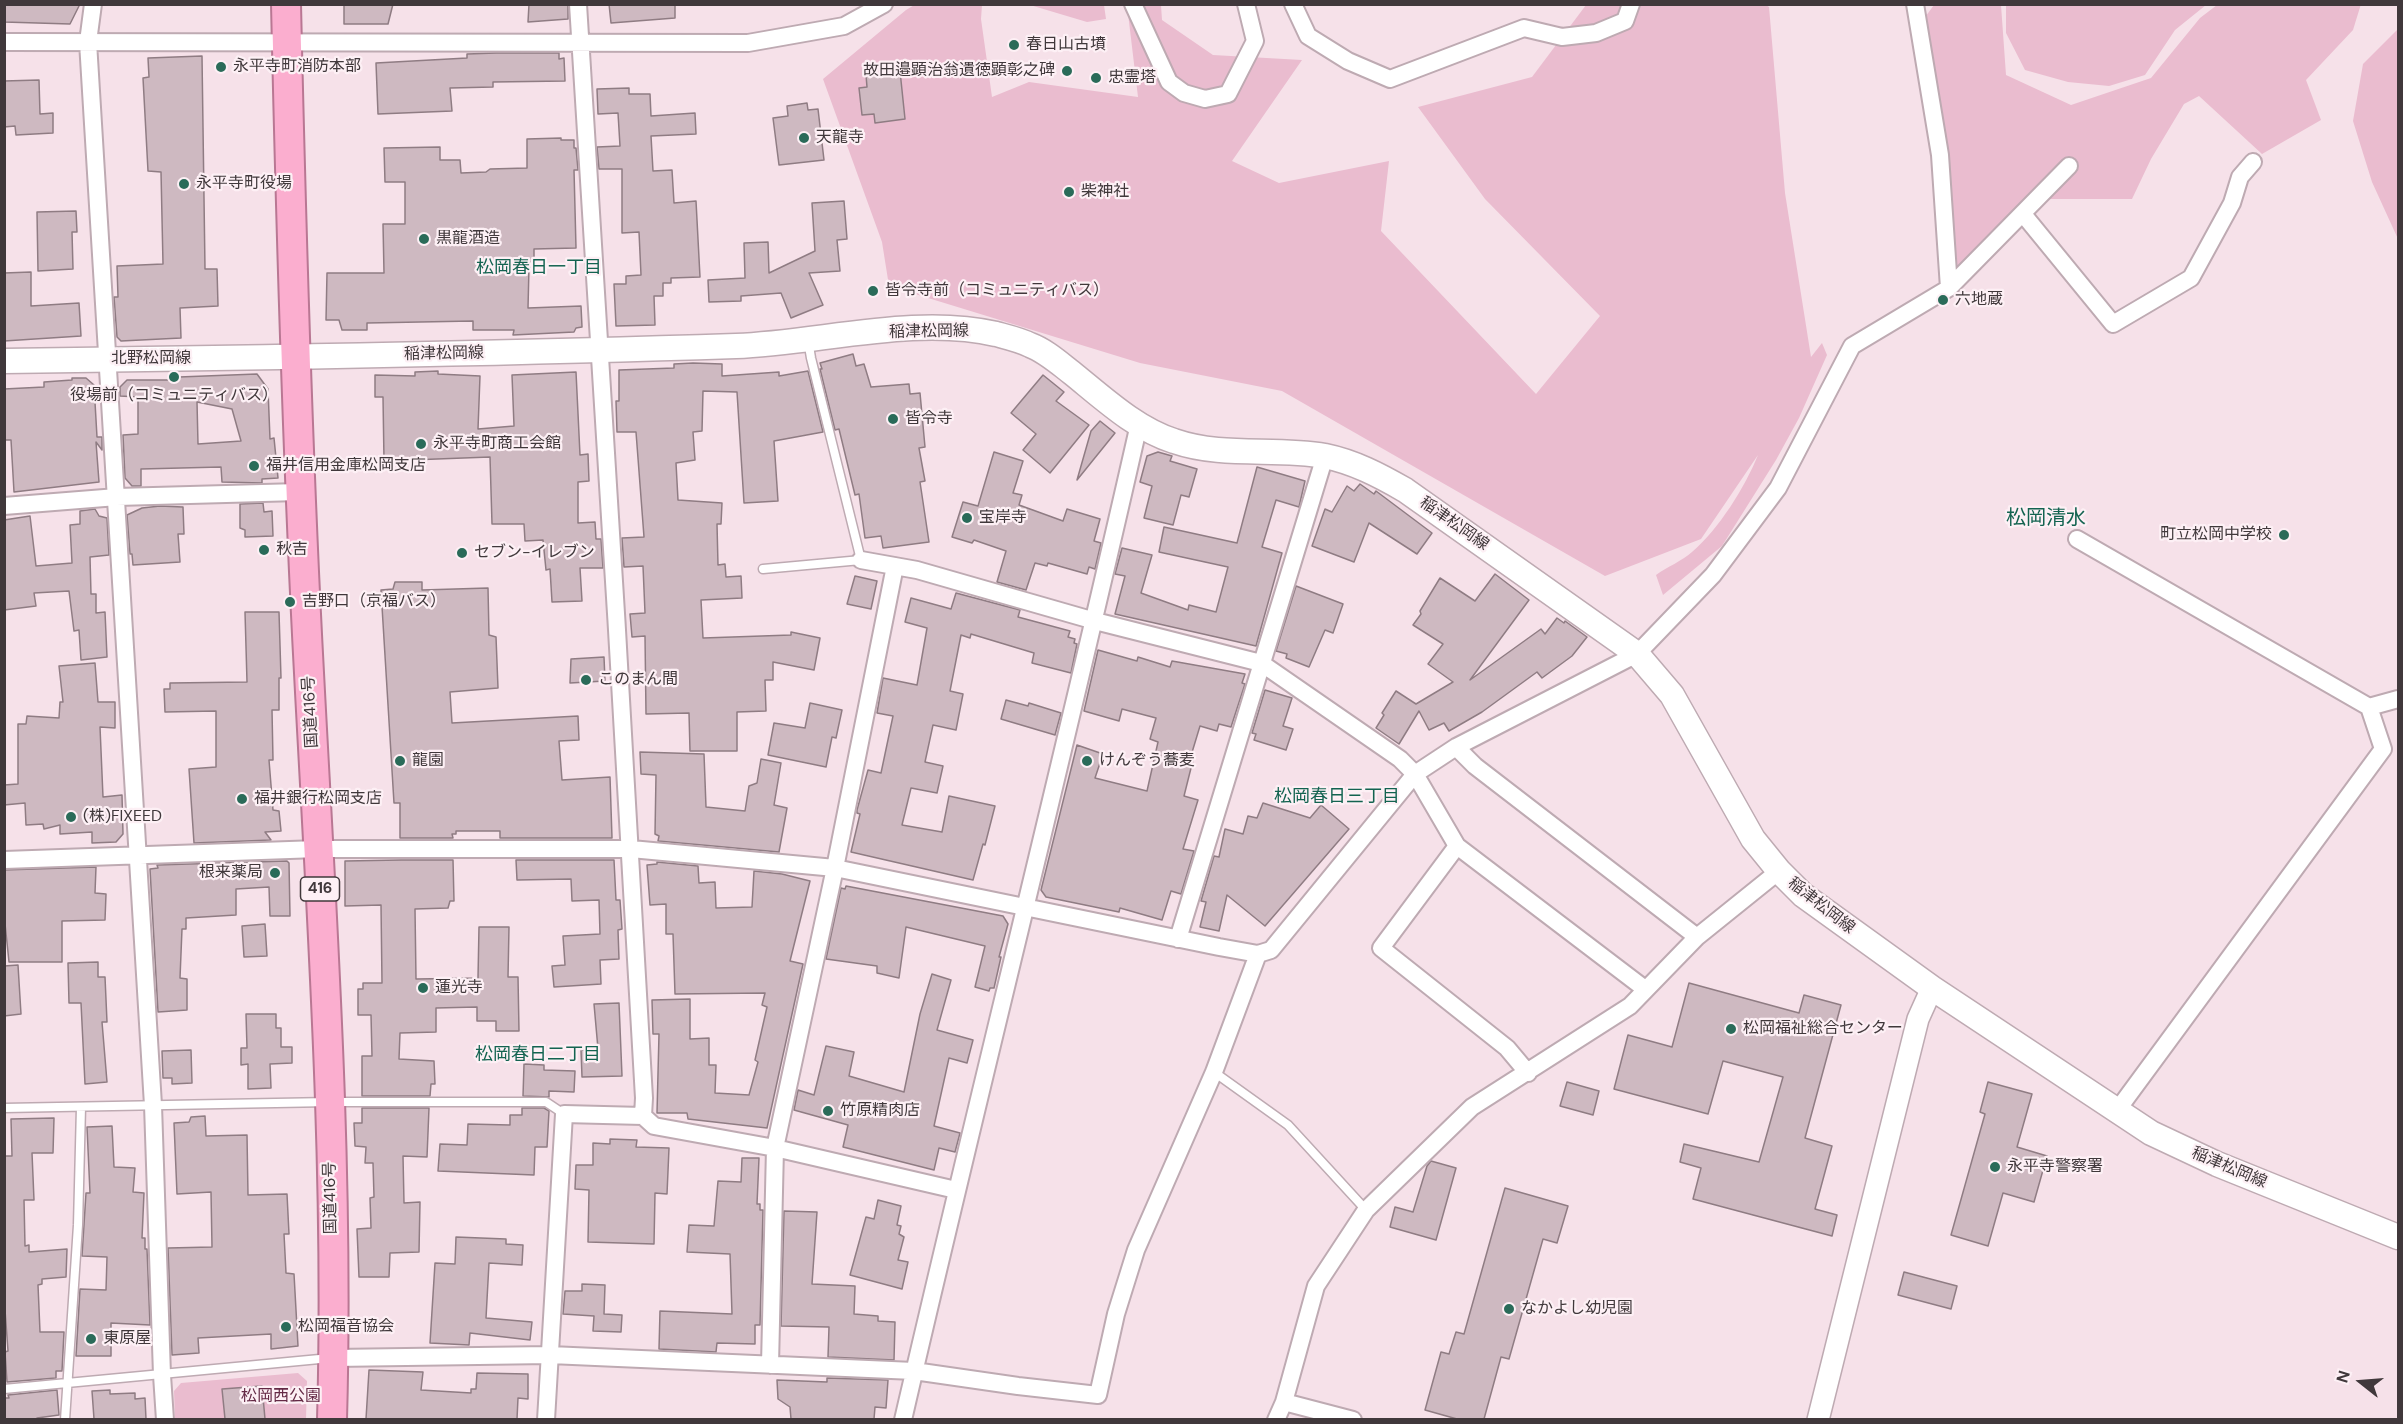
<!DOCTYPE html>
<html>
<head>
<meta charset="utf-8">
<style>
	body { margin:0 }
	#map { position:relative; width:2403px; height:1424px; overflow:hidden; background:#f6e1e9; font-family:"DM Sans",sans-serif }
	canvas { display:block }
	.frame { position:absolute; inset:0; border:6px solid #40383b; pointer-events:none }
	.north { position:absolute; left:2331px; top:1352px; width:60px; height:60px; -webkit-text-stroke:4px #fdf0f5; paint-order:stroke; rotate:287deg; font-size:16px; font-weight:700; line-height:24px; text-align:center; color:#40383b }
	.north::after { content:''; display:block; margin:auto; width:21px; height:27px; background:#40383b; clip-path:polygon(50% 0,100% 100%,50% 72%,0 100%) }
</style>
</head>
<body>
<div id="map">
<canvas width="2403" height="1424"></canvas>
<div class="frame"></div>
<div class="north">N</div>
</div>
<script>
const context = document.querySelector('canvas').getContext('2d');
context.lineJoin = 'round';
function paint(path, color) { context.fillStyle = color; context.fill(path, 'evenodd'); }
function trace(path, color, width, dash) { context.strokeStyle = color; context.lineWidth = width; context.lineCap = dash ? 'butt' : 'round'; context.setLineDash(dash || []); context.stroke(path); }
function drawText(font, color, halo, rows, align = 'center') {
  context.font = font + ' "DM Sans","Noto Sans JP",sans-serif'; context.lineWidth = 4.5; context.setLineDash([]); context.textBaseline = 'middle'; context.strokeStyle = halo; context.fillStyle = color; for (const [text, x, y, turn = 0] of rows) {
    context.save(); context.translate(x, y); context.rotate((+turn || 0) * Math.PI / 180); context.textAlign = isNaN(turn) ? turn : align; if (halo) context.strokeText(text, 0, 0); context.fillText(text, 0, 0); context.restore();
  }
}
const green = new Path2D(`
	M916,4L982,5L981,19L992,97L1029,82L1138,97L1127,5H1161L1162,20L1213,55L1302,60L1232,161L1279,183L1389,161L1381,231L1536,394L1600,316L1485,199L1418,107L1532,77L1586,5H1766L1769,7L1785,193L1811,357L1822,343L1827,355L1799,418L1776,460L1722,546L1663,595L1656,575C1667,567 1682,561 1692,552C1719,529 1745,487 1758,455L1701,539L1605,576L1282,391L1140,363L889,286L882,242L823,79L906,10Z
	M2361,4L2353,30L2306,80L2321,120L2262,154L2199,96L2184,104L2151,159L2132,199H2038L1949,288L1920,24L1934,5H2001L2006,75L2071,105L2151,78L2200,18L2217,5Z
	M1030,5H1104L1106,19L1087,22Z
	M2006,5H2206L2175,30L2145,75L2109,86L2068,82L2025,70L2006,33Z
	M2398,29V239L2372,182L2353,121L2363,64Z
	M298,1373L307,1381L306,1419H175L174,1391L181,1383Z`);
const building = new Path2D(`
	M4,4H80L70,24L4,22Z
	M344,4H393L388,24H344Z
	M529,4H568V19L528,22Z
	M609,4H675V18L611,23Z
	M496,53H559V59L564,58L565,81L493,82V87L450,88L452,111L378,114L376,63L467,58V54Z
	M202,56L205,269H217L218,306L180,308L181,338L121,341L117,337L114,297H118L117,266L163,264L161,172L148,171L143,78L149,77L148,58Z
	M900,71L905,119L875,123L874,114L862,115L859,88L867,87L866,75Z
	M39,80L40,114L53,113V133L16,135L15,126L4,127V81Z
	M629,88V94H650L651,116L695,113L696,134L651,136L653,171L672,170L674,203L696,201L700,277L671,278V283H663V296H654L655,325L616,326L614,284H626V276L641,275L639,232L622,233V169H599L597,147L620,146L618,113L598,114L597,89Z
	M807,103L808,110L818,109L824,160L779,165L773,118L788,116L787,106Z
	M561,138V140H574V148H576L578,170H574L576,248L534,249V267H529L528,308L581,306L582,327L576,328L574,332L513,335L514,330H473V321L367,323V330H342L339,320H326L327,273H384L383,224H405V182H385L384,148L440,147V160H460L461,173L486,172L490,169L527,168V139Z
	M844,201L847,239L837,240L840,271L809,273L823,305L791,318L781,293L741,296V301L709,302L708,280L745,278L744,243L768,242L769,273L815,251L812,203Z
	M76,211L77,232H72L73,269L38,271L37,212Z
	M31,272V306L79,303L81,336L4,341V273Z
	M853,354L856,366L864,364L871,387L909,384L910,394L920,393L925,447L919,448L925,481L920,482L929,542L883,548L881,536L865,538L859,494L855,495L839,429L835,430L820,369H822L820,363Z
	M693,363L722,364V376L779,372V376L808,371L823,432L774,441L778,501L744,503L737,392L703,391L702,431L693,432L695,460L676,463L678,500L722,503L721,524H717L718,565L725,564L726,577L741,576L742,598L701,600L703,638L791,635V632L820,638L814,670L773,662V680H765L766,711L737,712V751H690L689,713L646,714L645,636L632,637L630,614L645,613L643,566L624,567L622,538L644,537L636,432H617L616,401H619V370L674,368V364Z
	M438,371V374L480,376L478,429L514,426L512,375L576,372L580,455L588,454L589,481L578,482V523L595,522L596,539H601L603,568H580L582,601L552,602L550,569L546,570L543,540L525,541L524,524H492L490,457L384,461L383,397H375V375L415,376V372Z
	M257,374L268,389L270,439L274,438L278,478L262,479V483L222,482L221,467L141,469V486H132L125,478L123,435L138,434V397L120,396V387L127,380H179V377ZM197,402L232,409L241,441L198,444Z
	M1043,375L1064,392L1056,401L1089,425L1050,473L1023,450L1036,434L1011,413Z
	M72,378H86L94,385L97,437H102V450L96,442L99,482L14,492L11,440H4V389L44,387V382L72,380Z
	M1100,421L1115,433L1077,480L1091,431Z
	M994,452L1023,461L1013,493L1022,495L1019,505L1063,521L1067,509L1100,519L1094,541L1101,543L1095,569L1089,567L1087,574L1048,563L1047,566L1035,563L1026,590L997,582L1006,551L974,540L972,543L952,537L963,502L978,506Z
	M1158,452L1172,456L1170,461L1197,469L1189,497L1181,495L1173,525L1144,518L1152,486L1140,482L1147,456Z
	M1257,467L1305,481L1299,507L1276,500L1262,547L1282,553L1256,646L1115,614L1125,576L1115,574L1122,548L1152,555L1141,593L1188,610L1189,605L1216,612L1228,567L1159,552L1164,527L1237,543Z
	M1360,484L1374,494L1376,491L1432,533L1417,554L1369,523L1354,562L1312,546L1325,509L1332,512L1347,486L1354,491Z
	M263,503L264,512L272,511L273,536L245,537V530L240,528V504Z
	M160,506L183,507L184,534H178L180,562L133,565L132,554H130L127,515L142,508Z
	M95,509L99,516L107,518L109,555L90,557L91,594H96V613L105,612L107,657L81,660L79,630L74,631L69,591L34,593L36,606L4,610V520L30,516L36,566L72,563L70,525L80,524V511Z
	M1495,574L1529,600L1470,680L1541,629L1545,634L1557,618L1564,623L1565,621L1587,637L1572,656L1542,678L1537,672L1482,712L1449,731L1444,723L1429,730L1419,711L1399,744L1376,728L1384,715L1382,713L1396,691L1416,704L1453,682L1428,664L1443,644L1413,625L1421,614L1420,611L1440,578L1475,601Z
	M855,576L877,581L871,609L847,604Z
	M395,582H422V590L488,588L489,635L496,637L498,688L450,692L452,723L578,716L579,740L559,741L562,780L610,777L612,838H500V831H456V834H452L453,838H400V803H394L381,590L393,589Z
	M1296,586L1343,604L1333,633L1325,630L1309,667L1286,658L1287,654L1276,651Z
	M956,593L1020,610L1018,617L1070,631L1068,637L1075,639L1074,643L1077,644L1071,673L1032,663L1034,653L971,634L970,638L961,635L950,691L963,694L956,730L933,725L925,762L943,766L937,793L911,788L902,825L942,832L949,796L995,806L985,845L983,844L973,880L851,852L860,814L857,813V810L868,770L881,773L893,716L877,713L883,678L917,685L927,628L905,622L911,598L951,609Z
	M245,612H279L281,678H279V710H272L273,760H269L273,810L279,811L281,831L265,832L271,840L194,843L189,769L216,767V711L165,712L164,689H170V683L247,682Z
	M1098,650L1137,661L1138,657L1170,667L1172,661L1245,674L1242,683L1245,684L1231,727L1219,724L1217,731L1200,726L1190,759L1193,760L1184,796L1198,800L1183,849L1194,851L1181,894L1171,891L1162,920L1120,908L1119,912L1046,897L1041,890L1077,745L1103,754L1095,778L1147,791L1158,742L1150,739L1156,718L1122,709L1119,721L1084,711Z
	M604,657L605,681L570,683L571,659Z
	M95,663L98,702H115V728L100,727L103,797L122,795L123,834L116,842L92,843V832L60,834V825L44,829L43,824L26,825L25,803L4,805V785L18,784V724H26L27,716L59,718L60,702H63L59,666Z
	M1265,690L1292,698L1283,726L1293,729L1286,750L1254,740L1256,734L1252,733Z
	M1006,700L1028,706L1029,703L1061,713L1055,735L1001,719Z
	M810,703L842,710L836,738L832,737L826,767L768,755L774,723L805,728Z
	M640,752L704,754L706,807L745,811L749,786L757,783L761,759L781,763L774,805L787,808L779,852L658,841L659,836L655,834L656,775L641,774Z
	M1263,803L1310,818L1321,805L1349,829L1265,926L1227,895L1219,931L1200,927L1206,902L1201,901L1214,856L1219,857L1225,829L1243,834L1248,816L1257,818Z
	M401,860H453L454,901H450L448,908L415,909L416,979L478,978L479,927H509L508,977H518L519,1031H496V1021H477V1007L436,1008V1032L400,1033L399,1059L434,1061L435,1084H431L430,1096H362V1056H372L371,1015H358V989H363V983H382L381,905L345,906V861Z
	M516,860H614L616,900H620L622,929L618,930L619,959L600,960L601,984L554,987L552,966L565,965L563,936L600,934L599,900L572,901L571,879L517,880Z
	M287,861L289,863L290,916H270L269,887L236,889V915L186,918V929H182L180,978L187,979V1010L158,1012L150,869L158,868L157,865Z
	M657,862L698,866L699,883L715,882L716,908L752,907L754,871L782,874L810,881L790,961L803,964L767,1128L688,1119L687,1113H657L659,1034H653L652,1000L690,999V1039L709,1038V1065H716L715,1093L749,1095L758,1062L755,1060L767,1007L762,1005L765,993L675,994L673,934H666V904L650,905L647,865L657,864Z
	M96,867L95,893L106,894L105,920L62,921V962H9L4,914V870Z
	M846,886L1003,916L1008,924L999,957H1001L994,988H990L989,991L975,987L985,946L906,927L899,978L877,973V966L826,959L841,888L845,889Z
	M265,924L267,956L244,957L242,926Z
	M98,962V977H105L107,1022H102L107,1082L85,1084L81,1003H69L68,963Z
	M18,965L21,1014L4,1016V966Z
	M932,974L951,980L937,1030L973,1040L967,1063L949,1058L934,1126L960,1133L955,1152L939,1148L934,1170L843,1147L848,1125L794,1110L798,1090L814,1095L826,1046L854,1052L849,1076L904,1092L920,1014Z
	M1689,983L1799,1013L1804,995L1841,1005L1805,1138L1832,1146L1815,1209L1837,1215L1832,1236L1693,1199L1701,1168L1680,1162L1684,1144L1759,1162L1783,1077L1723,1061L1708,1114L1614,1089L1628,1035L1672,1047Z
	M619,1003L622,1076L582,1077L581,1050L598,1049L594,1004Z
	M246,1014H276V1028H281V1047H292V1063L270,1064L271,1088L248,1089V1064L241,1065V1048H247Z
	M191,1050L192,1083L172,1084V1078H163L162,1051Z
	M524,1064L544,1065V1070L575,1071L574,1092L549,1091V1097L523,1096Z
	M1567,1082L1599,1091L1593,1115L1560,1106Z
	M1988,1082L2032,1094L2017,1147L2047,1156L2034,1202L2003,1193L1988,1246L1951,1235L1985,1114L1980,1112Z
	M362,1108H429L427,1157L403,1156L404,1203L420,1202L419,1252L390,1253L389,1277H359L357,1229L371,1228L370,1198L374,1197L373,1163H365L366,1147L355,1146L354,1123H362Z
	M522,1108H544L549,1111L547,1147H535L534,1175L438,1171L440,1144L467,1145L468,1124L510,1125V1115H522Z
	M205,1116L206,1136L247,1135L248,1195L287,1194L289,1234H284L286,1273L294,1274L298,1346L271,1349V1334L198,1338L199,1353L172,1355L168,1248L212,1247L211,1192L177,1194L174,1123L189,1122L191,1117Z
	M54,1118L53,1153H32L34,1200H24L25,1246L29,1245V1252L67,1249L66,1277L42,1279V1284L38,1285L40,1332H64L62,1371H56V1378L7,1382L5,1352L8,1351L4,1296V1156H12L11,1119Z
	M112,1126L114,1167L135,1168L133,1192L144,1193L142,1238H145V1249H147L150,1325L111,1323V1356H76L80,1289L106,1290L107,1257L82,1256L86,1193H90L87,1127Z
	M610,1139L637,1140L636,1147L669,1148L667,1194L655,1193L654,1244L588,1242L589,1190L575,1189L576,1165H593V1143L610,1144Z
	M742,1158H759L757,1204H760V1210H763L760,1325H755V1344L717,1343L716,1352L659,1349L660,1311L732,1314L730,1254L687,1252L689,1225L714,1226L718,1181L741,1182Z
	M1431,1161L1456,1168L1436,1240L1390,1227L1395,1207L1413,1212L1427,1166Z
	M1505,1188L1568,1206L1557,1243L1543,1239L1509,1359L1501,1357L1484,1419H1457L1425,1410L1441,1352L1449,1354L1456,1332L1464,1334Z
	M878,1200L901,1206L897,1225L901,1226L899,1234L904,1237L898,1260L908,1262L902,1289L850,1275L866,1217L874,1219Z
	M784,1211L817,1212L812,1284L855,1286L854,1314L878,1316V1321L895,1322L894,1360L828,1357L829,1327L781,1326Z
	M456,1237L506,1239V1244L523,1245L522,1265L489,1263L486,1318L532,1322L530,1340L470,1333L469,1345L430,1343L435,1263L455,1264Z
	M1904,1272L1957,1286L1951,1309L1898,1295Z
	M582,1284L605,1285L604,1314L622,1315L621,1332L593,1331L594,1316L563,1314L565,1291H582Z
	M369,1370L423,1372L421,1390L471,1393V1389H476L477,1373L528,1374V1399L518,1398L517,1419H366Z
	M827,1378L888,1380L886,1408L875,1407L874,1419H791L790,1407L778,1399L777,1380L827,1382Z
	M262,1386L265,1419H225L222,1389Z
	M57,1390L59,1415L37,1418V1419H4V1398H9L8,1395Z
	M110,1390V1394L135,1393V1399L145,1398L146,1419H94L92,1391Z`);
const service = new Path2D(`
	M763,569L861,560L811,358L808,340
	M1214,1072L1288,1125L1366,1210
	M4,1108L330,1102H546L564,1114
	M4,1389L330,1358
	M65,1420L78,1225L81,1107`);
const minor = new Path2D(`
	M93,4L88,42L153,1105L162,1375L165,1420
	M578,4C600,369 625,733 644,1098L643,1116
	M1133,4L1169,82L1184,93L1205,99L1228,94L1255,41L1246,4
	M1293,4L1308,36L1348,61L1390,79L1524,28L1562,37L1596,33L1625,21L1631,4
	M1915,4L1940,155L1949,288
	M4,42L748,43L844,26L884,4
	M2023,214L2113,324L2191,278L2232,203L2240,177L2253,162
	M4,506L117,497L299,492
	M2077,539L2369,707L2383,749L2116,1112
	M861,560L917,570L1095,621L1261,663L1400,759L1415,774L1457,846L1645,989
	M2369,707L2398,699
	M1456,747L1475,766L1697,937
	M1457,846L1381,948L1507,1048L1528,1073
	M4,860L318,849H631L835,868L1219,947L1258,954L1271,950L1415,774L1456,747L1637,654L1713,575L1778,488L1852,346L1949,288L2069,166
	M1178,939L1325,456
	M334,1358L550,1355L914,1371L1018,1386L1098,1395L1116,1314L1136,1250L1214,1072L1258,954
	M770,1365L775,1148L835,868L895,566
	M1284,1402L1353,1420
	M546,1420L564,1114L643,1116L654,1126L775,1148L956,1190
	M903,1420C980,1087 1064,757 1139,424
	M1276,1420L1284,1402L1316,1286L1366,1210L1472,1107L1630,1006L1697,937L1779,871`);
const tertiary = new Path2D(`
	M1818,1420L1918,1019L1932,988`);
const secondary = new Path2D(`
	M4,361C249,358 492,354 736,346C819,343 915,315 996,334C1007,337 1020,340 1030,345C1046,351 1059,363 1072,373C1103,398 1136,429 1174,441C1223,458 1275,447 1325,456C1354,462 1379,475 1405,490L1637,654L1672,695L1753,839L1779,871L1803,895L1932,988L2151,1133L2217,1164L2398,1237`);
const trunk = new Path2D(`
	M286,4C291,227 297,450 309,673C322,921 339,1171 332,1420`);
const markers = [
	[1014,45,6,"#2a6b59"],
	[221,67,6,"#2a6b59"],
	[1067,71,6,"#2a6b59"],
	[1096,78,6,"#2a6b59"],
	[804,138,6,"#2a6b59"],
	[184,184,6,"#2a6b59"],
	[1069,192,6,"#2a6b59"],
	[424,239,6,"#2a6b59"],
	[873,291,6,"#2a6b59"],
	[1943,300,6,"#2a6b59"],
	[174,377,6,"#2a6b59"],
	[893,419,6,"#2a6b59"],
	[421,444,6,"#2a6b59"],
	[254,466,6,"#2a6b59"],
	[967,518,6,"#2a6b59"],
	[2284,535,6,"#2a6b59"],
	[264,550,6,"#2a6b59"],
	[462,553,6,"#2a6b59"],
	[290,602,6,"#2a6b59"],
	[586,680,6,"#2a6b59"],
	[400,761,6,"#2a6b59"],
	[1087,761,6,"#2a6b59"],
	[242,799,6,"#2a6b59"],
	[71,817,6,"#2a6b59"],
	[275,873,6,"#2a6b59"],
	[423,988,6,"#2a6b59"],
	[1731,1029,6,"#2a6b59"],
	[828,1111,6,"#2a6b59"],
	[1995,1167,6,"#2a6b59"],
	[1509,1309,6,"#2a6b59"],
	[286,1327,6,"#2a6b59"],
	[91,1339,6,"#2a6b59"]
];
const shields = [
	[320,889,39]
];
const shieldNames = [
	["416",320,889]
];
const poiNames = [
	["春日山古墳",1026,45],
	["永平寺町消防本部",233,67],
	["故田邉顕治翁遺徳顕彰之碑",1055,71,"right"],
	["忠霊塔",1108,78],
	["天龍寺",816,138],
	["永平寺町役場",196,184],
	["柴神社",1081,192],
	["黒龍酒造",436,239],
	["皆令寺前（コミュニティバス）",885,291],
	["六地蔵",1955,300],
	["役場前（コミュニティバス）",174,396,"center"],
	["皆令寺",905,419],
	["永平寺町商工会館",433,444],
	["福井信用金庫松岡支店",266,466],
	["宝岸寺",979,518],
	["町立松岡中学校",2272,535,"right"],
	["秋吉",276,550],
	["セブン-イレブン",474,553],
	["吉野口（京福バス）",302,602],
	["このまん間",598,680],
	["龍園",412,761],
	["けんぞう蕎麦",1099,761],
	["福井銀行松岡支店",254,799],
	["(株)FIXEED",83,817],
	["根来薬局",263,873,"right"],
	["蓮光寺",435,988],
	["松岡福祉総合センター",1743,1029],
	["竹原精肉店",840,1111],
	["永平寺警察署",2007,1167],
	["なかよし幼児園",1521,1309],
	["松岡福音協会",298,1327],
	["東原屋",103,1339]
];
const streetNames = [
	["稲津松岡線",929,332,-1],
	["稲津松岡線",444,354,-1],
	["北野松岡線",151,359],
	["稲津松岡線",1454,524,35],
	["国道416号",311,712,-93],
	["稲津松岡線",1821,906,38],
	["稲津松岡線",2229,1168,23],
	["国道416号",331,1198,-91]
];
const parkNames = [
	["松岡西公園",281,1397]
];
const neighbourhoodNames = [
	["松岡春日一丁目",539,268],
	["松岡春日三丁目",1337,797],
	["松岡春日二丁目",538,1055]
];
const quarterNames = [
	["松岡清水",2046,519]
];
paint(green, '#eabccf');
paint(building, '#ceb9c1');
trace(building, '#8f7c83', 1.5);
trace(service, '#beaab2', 11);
trace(minor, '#beaab2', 20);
trace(tertiary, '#beaab2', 24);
trace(secondary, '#beaab2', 27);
trace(trunk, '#b97793', 32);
trace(service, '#fff', 8);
trace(minor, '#fff', 16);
trace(tertiary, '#fff', 21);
trace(secondary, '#fff', 24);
trace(trunk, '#fbaecf', 28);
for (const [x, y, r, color] of markers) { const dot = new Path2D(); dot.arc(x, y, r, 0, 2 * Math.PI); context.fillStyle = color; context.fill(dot); trace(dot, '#fdf0f5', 2); }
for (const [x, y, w] of shields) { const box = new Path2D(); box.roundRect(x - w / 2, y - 12, w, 24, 4.5); context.fillStyle = '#fdf0f5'; context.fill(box); trace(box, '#40383b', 1.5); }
drawText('bold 15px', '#40383b', null, shieldNames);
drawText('16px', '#40383b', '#fdf0f5', poiNames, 'left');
drawText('16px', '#40383b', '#fdf0f5', streetNames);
drawText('16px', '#642945', '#fdf0f5', parkNames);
drawText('18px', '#136350', '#fdf0f5', neighbourhoodNames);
drawText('20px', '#136350', '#fdf0f5', quarterNames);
</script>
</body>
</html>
